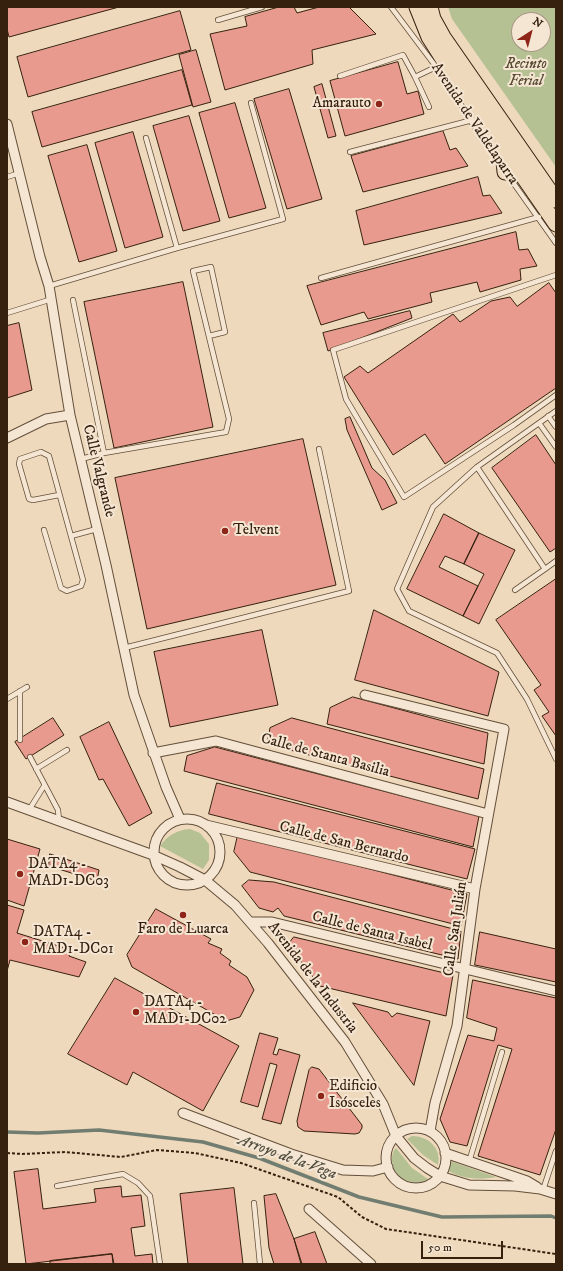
<!DOCTYPE html>
<html>
<head>
<meta charset="utf-8">
<style>
	body { margin:0 }
	#map { position:relative; width:563px; height:1271px; overflow:hidden; background:#eed9bc; font-family:"IM FELL DW Pica",serif }
	canvas { display:block }
	.frame { position:absolute; inset:0; border:8px solid #36210f; pointer-events:none }
	.north { position:absolute; left:511px; top:12px; width:40px; height:40px; box-sizing:border-box; background:#f4e6d3; border:1px solid #a89785; border-radius:50%; rotate:36deg; font-size:11px; font-weight:700; line-height:16px; text-align:center; color:#36210f }
	.north::after { content:''; display:block; margin:auto; width:14px; height:18px; background:#8f2418; clip-path:polygon(50% 0,100% 100%,50% 72%,0 100%) }
	.scale { position:absolute; left:421px; top:1241px; width:82px; height:18px; box-sizing:border-box; border:2px solid #36210f; border-top:0; padding-left:5px; font-size:12px; line-height:14px; white-space:nowrap; color:#36210f; -webkit-text-stroke:3px #f4e6d3; paint-order:stroke }
</style>
</head>
<body>
<div id="map">
<canvas width="563" height="1271"></canvas>
<div class="frame"></div>
<div class="north">N</div>
<div class="scale">50 m</div>
</div>
<script>
const context = document.querySelector('canvas').getContext('2d');
context.lineJoin = 'round';
function paint(path, color) { context.fillStyle = color; context.fill(path, 'evenodd'); }
function trace(path, color, width, dash) { context.strokeStyle = color; context.lineWidth = width; context.lineCap = dash ? 'butt' : 'round'; context.setLineDash(dash || []); context.stroke(path); }
function drawText(font, color, halo, rows, align = 'center') {
  context.font = font + ' "IM FELL DW Pica",serif'; context.lineWidth = 4; context.setLineDash([]); context.textBaseline = 'middle'; context.strokeStyle = halo; context.fillStyle = color; for (const [text, x, y, turn = 0] of rows) {
    context.save(); context.translate(x, y); context.rotate((+turn || 0) * Math.PI / 180); context.textAlign = isNaN(turn) ? turn : align; if (halo) context.strokeText(text, 0, 0); context.fillText(text, 0, 0); context.restore();
  }
}
const green = new Path2D(`
	M448,7H556V167L452,19ZM519,20H543V44H519Z
	M190,829L200,833L209,844V860L203,869L160,846C168,835 177,830 190,829Z
	M412,1136C428,1136 442,1148 438,1165L423,1155L407,1139Z
	M396,1148L412,1168L428,1179C419,1187 406,1181 397,1175C392,1167 389,1155 396,1148Z
	M450,1161L496,1177C481,1180 460,1179 447,1170Z`);
const stream = new Path2D(`
	M7,1132L38,1133L99,1130L203,1142L259,1158L359,1197L442,1217L551,1216L556,1218`);
const building = new Path2D(`
	M7,7H119L9,37L7,29Z
	M279,7H294L297,13L319,7H349L376,34L312,50L313,64L225,90L210,34L247,26L245,17Z
	M180,11L191,50L28,97L17,57Z
	M196,50L211,102L193,107L179,55Z
	M398,62L407,94L418,91L424,114L345,136L330,81Z
	M182,70L192,105L42,147L32,112Z
	M322,84L336,136L328,138L314,87Z
	M289,89L322,199L287,209L254,99Z
	M235,103L266,208L229,218L199,113Z
	M189,116L220,221L183,231L153,126Z
	M443,131L450,150L456,148L468,166L363,192L351,156Z
	M133,132L163,237L125,248L95,143Z
	M87,145L117,251L79,262L48,156Z
	M478,177L483,196L490,195L502,213L364,245L356,211Z
	M516,232L519,250L528,249L537,266L520,269L521,280L480,292L477,282L430,293L432,302L368,319L364,312L321,325L307,286Z
	M183,282L213,427L114,448L84,302Z
	M549,283L556,293V388L445,464L425,434L393,455L344,377L360,366L368,373L453,314L460,322L491,301L510,297L517,306Z
	M410,311L412,318L328,351L323,333Z
	M19,323L32,390L7,398V326Z
	M350,417L372,468L385,480L397,503L382,510L347,430L345,419Z
	M536,435L556,465V548L550,552L492,468Z
	M303,439L336,585L147,629L115,478Z
	M444,514L479,533L464,564L445,556L439,567L478,586L463,616L407,589Z
	M479,533L515,550L479,624L463,616L484,574L464,564Z
	M556,579V736L542,716L549,712L534,690L541,685L496,620Z
	M374,610L499,672L488,716L355,680Z
	M262,630L278,705L170,727L154,652Z
	M353,697L488,733L484,764L327,724L330,708Z
	M53,718L64,735L26,759L15,742Z
	M292,718L484,769L478,799L267,744L270,728Z
	M109,722L152,813L129,826L103,779L99,780L80,737Z
	M215,747L479,816L473,847L184,771L187,756Z
	M217,783L475,849L467,879L209,814Z
	M238,835L467,894L461,926L250,872L234,852Z
	M7,839L40,849L24,906L7,900Z
	M50,854L99,870L97,881L49,866Z
	M249,880L274,882L461,931L458,959L284,916L278,908L273,912L259,908L242,886Z
	M7,905L24,910L17,933L71,950L69,956L86,962L79,977L10,960L7,971Z
	M156,909L211,939L208,943L222,949L220,953L231,961L229,965L247,977L254,990L240,1017L226,1021L132,967L127,955Z
	M480,932L556,949V982L475,965Z
	M294,937L453,975L446,1016L320,986L288,945Z
	M115,978L239,1046L203,1111L133,1072L127,1085L68,1054Z
	M473,980L556,998V1129L540,1175L478,1156L512,1049L498,1045L467,1146L450,1142L440,1119L468,1035L494,1041L497,1028L467,1018Z
	M353,1003L388,1012L392,1017L397,1013L430,1021L414,1085Z
	M260,1033L278,1038L273,1054L277,1055L279,1049L300,1055L281,1124L262,1119L277,1065L270,1063L258,1107L241,1102Z
	M312,1067L319,1069L362,1125V1128L359,1133L355,1134L304,1131L298,1127L297,1121L309,1070Z
	M38,1169L43,1209L96,1202L94,1189L121,1186L122,1197L141,1195L145,1226L131,1228L135,1256L152,1254L153,1264H114L112,1254L26,1264L14,1172Z
	M234,1188L243,1264H188L180,1194Z
	M276,1194L294,1239L301,1264H274L269,1248L264,1196Z
	M315,1232L327,1264H302L294,1239Z
	M112,1254L113,1264H50V1261Z`);
const path = new Path2D(`
	M7,1153L22,1154L65,1152L121,1157L157,1150L195,1153L241,1163L338,1197L362,1217L386,1229L556,1254`);
const service = new Path2D(`
	M391,7L449,84L470,120L499,163
	M218,20L262,7
	M340,76L403,55L415,77L436,67
	M415,77L429,107
	M146,138L177,248
	M350,152L480,118
	M507,174L556,243
	M7,177L20,173
	M556,275L333,350L346,399L404,497L514,425L556,395
	M321,278L539,217
	M49,286L177,248L283,219L251,103
	M73,300L104,453L81,459
	M7,313L52,299
	M556,411L477,467L433,507L397,589L409,611L497,653L527,699L556,759
	M548,416L556,427
	M539,423L556,447
	M104,453L226,432L229,419L193,271L211,267L225,332L209,336
	M477,467L545,569L515,590
	M44,530L61,588L67,591L81,586L83,580L49,456L41,452L20,459L19,464L29,499L33,500L59,495
	M71,536L97,529
	M545,569L556,561
	M124,648L349,591L319,449
	M7,699L27,687
	M20,740V691
	M30,757L58,810L59,820
	M36,769L67,750
	M29,810L44,786
	M469,1162L502,1052
	M57,1186L123,1174L138,1183L150,1196L160,1264
	M543,1190L556,1151
	M254,1203L260,1264`);
const minor = new Path2D(`
	M7,124L40,257L49,286L70,415L106,565L134,695L166,787L180,819
	M7,438L46,419L70,415
	M365,695L504,729L475,889L457,1026L435,1103L430,1131
	M153,753L216,741L488,814
	M7,802L153,855L180,867L205,880L235,905L268,943L345,1042L383,1104L396,1136L414,1158L427,1168L440,1176L469,1185L515,1186L540,1189L556,1194
	M154 852a33 33 0 1 1 66 0a33 33 0 1 1-66 0Z
	M206,825L475,889
	M250,922H272L556,991
	M183,1113L291,1154L343,1170L373,1171L388,1167
	M386 1158a30 30 0 1 1 60 0a30 30 0 1 1-60 0Z
	M445,1153L527,1181L537,1187
	M309,1209L371,1264`);
const trunk = new Path2D(`
	M417,7L429,37L455,78L556,224
	M430,7L433,19L443,37L556,200
	M503,148L505,172`);
const markers = [
	[379,104,4,"#8f2418"],
	[225,531,4,"#8f2418"],
	[20,874,4,"#8f2418"],
	[183,915,4,"#8f2418"],
	[25,942,4,"#8f2418"],
	[136,1012,4,"#8f2418"],
	[321,1096,4,"#8f2418"]
];
const parkNames = [
	["Recinto",526,65],
	["Ferial",526,82]
];
const poiNames = [
	["Amarauto",371,104,"right"],
	["Telvent",233,531],
	["DATA4 -",28,865],
	["MAD1-DC03",28,882],
	["Faro de Luarca",183,930,"center"],
	["DATA4 -",33,933],
	["MAD1-DC01",33,950],
	["DATA4 -",144,1003],
	["MAD1-DC02",144,1020],
	["Edificio",329,1087],
	["Isósceles",329,1104]
];
const streetNames = [
	["Avenida de Valdelaparra",474,124,56],
	["Calle Valgrande",98,471,76],
	["Calle de Stanta Basilia",325,756,15],
	["Calle de San Bernardo",344,843,14],
	["Calle San Julián",456,929,-82],
	["Calle de Santa Isabel",372,932,14],
	["Avenida de la Industria",312,978,52]
];
const waterNames = [
	["Arroyo de la Vega",287,1158,20]
];
paint(green, '#b5c093');
trace(stream, '#717d71', 3.5);
paint(building, '#e79a8d');
trace(building, '#36210f', 1);
trace(service, '#644f3a', 6);
trace(minor, '#644f3a', 11);
trace(trunk, '#36210f', 17);
trace(path, '#36210f', 2, [3, 2]);
trace(service, '#f4e6d3', 4.5);
trace(minor, '#f4e6d3', 9);
trace(trunk, '#eed9bc', 15);
for (const [x, y, r, color] of markers) { const dot = new Path2D(); dot.arc(x, y, r, 0, 2 * Math.PI); context.fillStyle = color; context.fill(dot); trace(dot, '#f4e6d3', 1.5); }
drawText('italic 15px', '#564930', '#f4e6d3', parkNames);
drawText('15px', '#36210f', '#f4e6d3', poiNames, 'left');
drawText('15px', '#36210f', '#f4e6d3', streetNames);
drawText('italic 16px', '#544f40', '#f4e6d3', waterNames);
</script>
</body>
</html>
